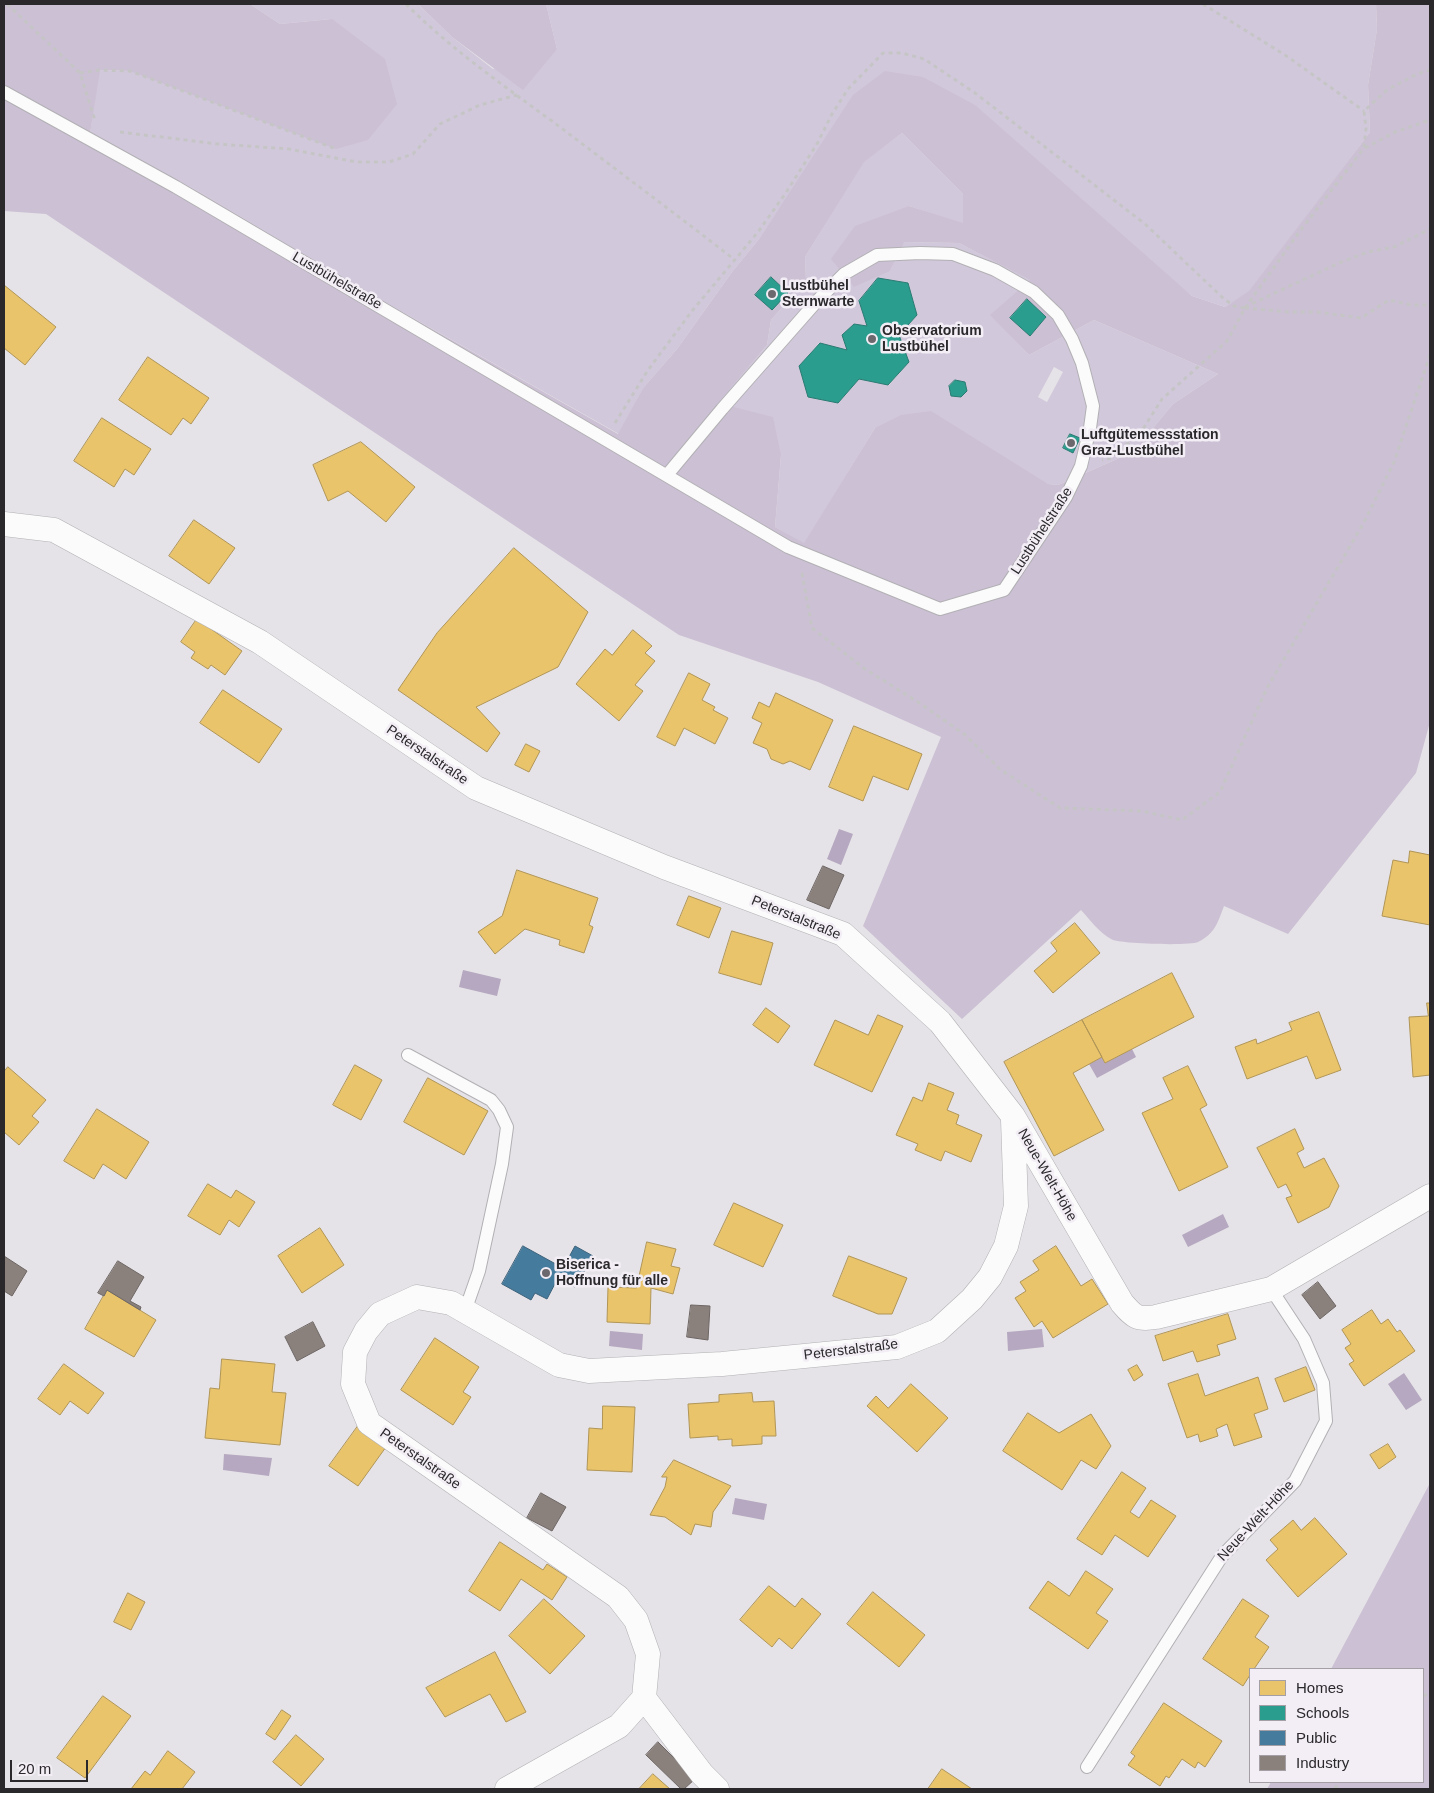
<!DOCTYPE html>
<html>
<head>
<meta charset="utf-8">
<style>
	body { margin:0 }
	#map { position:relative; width:1434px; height:1793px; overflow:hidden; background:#e5e3e7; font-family:Arial,sans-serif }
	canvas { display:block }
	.frame { position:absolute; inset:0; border:5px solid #2a282b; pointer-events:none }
	.legend { position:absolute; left:1249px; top:1668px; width:175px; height:115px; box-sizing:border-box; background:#f3eef6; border:1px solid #a39fa5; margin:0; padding:6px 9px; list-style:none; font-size:15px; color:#2a282b }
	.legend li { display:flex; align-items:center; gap:10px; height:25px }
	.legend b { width:25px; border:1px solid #a39fa5 }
	.scale { position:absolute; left:10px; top:1760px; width:78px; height:22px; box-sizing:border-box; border:2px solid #2a282b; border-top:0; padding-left:6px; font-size:15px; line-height:18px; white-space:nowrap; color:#2a282b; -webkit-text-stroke:4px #f3eef6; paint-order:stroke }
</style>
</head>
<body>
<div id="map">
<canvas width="1434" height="1793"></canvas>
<div class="frame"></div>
<ul class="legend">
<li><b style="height:14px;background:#e9c46a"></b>Homes</li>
<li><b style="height:14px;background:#2a9d8f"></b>Schools</li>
<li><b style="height:14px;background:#457b9d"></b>Public</li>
<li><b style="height:14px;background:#8a817c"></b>Industry</li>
</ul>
<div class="scale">20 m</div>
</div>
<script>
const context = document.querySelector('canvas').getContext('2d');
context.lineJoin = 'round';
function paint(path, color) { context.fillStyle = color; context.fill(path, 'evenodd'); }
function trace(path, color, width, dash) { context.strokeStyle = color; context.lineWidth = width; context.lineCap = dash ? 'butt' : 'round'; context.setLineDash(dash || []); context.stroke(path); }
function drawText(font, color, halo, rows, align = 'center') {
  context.font = font + ' Arial,sans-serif'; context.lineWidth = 5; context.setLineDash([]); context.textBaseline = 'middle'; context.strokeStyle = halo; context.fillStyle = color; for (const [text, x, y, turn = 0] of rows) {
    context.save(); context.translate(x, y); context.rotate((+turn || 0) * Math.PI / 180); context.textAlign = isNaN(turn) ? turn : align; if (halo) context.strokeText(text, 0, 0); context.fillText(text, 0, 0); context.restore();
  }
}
const green = new Path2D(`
	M250,4H418L452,37L493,69L557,49L546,4H1376L1377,29L1368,85L1370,132L1249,292L1225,307L1192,296L923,77L802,175L759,239L732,272L677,349L643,388L619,434L351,283L203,194L90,134L99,70L130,71L332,19L280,24Z
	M902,133L963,194V224L909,206L890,271L903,242L959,243L1031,280L991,315L1029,355L1094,320L1218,374L1173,404L1133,452L1058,485L1048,484L875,428L804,544L775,527L781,455L717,403L767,345L771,320L806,280L805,257L864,161ZM878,278L908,283L917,315L899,335L909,362L889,385L859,379L838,403L808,397L799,366L819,343L847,350L842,335L854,324L867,326L859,301ZM1054,367L1063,372L1047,402L1038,397ZM955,380L965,382L967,391L961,397L951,396L949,386ZM1069,434L1080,438L1073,453L1063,448Z`);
const forest = new Path2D(`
	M4,4H250L280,24L332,19L385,59L397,104L368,140L336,149L130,71L100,70L90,134L203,194L351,283L618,434L643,388L677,349L732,272L759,239L853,95L885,71L923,77L975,105L1192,296L1225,307L1249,291L1370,132L1368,85L1377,29L1376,4H1430V722L1416,773L1288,934L1224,906C1218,922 1215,934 1198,942C1191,946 1118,944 1111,939C1099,932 1090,920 1081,910L962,1019L863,926L941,737L818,682L679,635L46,214L4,211ZM902,133L963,194V223L909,206L855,226L831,259L854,287L890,271L904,242L959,243L1030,280L990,315L1029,355L1094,320L1218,374L1173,404L1133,452L1058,485L1048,484L931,411L901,415L875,428L804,543L775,527L781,455L773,417L718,403L767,345L771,320L806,280L805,257L864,162ZM1027,299L1046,317L1030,335L1010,318Z
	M418,4H546L557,49L523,90L452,37Z
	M1430,1483V1789H1267L1271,1782H1423V1669H1331Z`);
const water = new Path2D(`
	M839,829L853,834L841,865L827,859Z
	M463,970L501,979L497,996L459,987Z
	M1132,1049L1136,1057L1097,1078L1089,1064L1102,1057L1105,1063Z
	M1223,1214L1229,1227L1188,1247L1182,1235Z
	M1042,1329L1044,1347L1008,1351L1007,1332Z
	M610,1331L643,1334L642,1350L609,1346Z
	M1404,1373L1422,1400L1406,1410L1388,1384Z
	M224,1454L272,1458L269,1476L223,1470Z
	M735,1498L767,1504L764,1520L732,1514Z`);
const homes = new Path2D(`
	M4,285L56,327L25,365L4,348Z
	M148,357L209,398L191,424L183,418L171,435L119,400Z
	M102,418L151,449L134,475L125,469L114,487L74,461Z
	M361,442L415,487L386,522L348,491L328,501L313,465Z
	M194,520L235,548L209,584L169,556Z
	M514,548L588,612L558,667L476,707L500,733L487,752L398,690L437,633Z
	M197,619L242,651L225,675L211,665L208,669L191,658L195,652L181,642Z
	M633,630L652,646L645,653L655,661L635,685L643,691L619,721L576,684L605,649L612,655Z
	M689,673L710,684L702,700L715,707L713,710L728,718L715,744L684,728L675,746L657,737Z
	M223,690L282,729L259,763L200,723Z
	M776,693L833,720L810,770L790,761L783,764L771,759L767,749L753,743L762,723L752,718L759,702L769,707Z
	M854,726L922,754L908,790L873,776L863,801L829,787Z
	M526,744L540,751L529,772L515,765Z
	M1410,851L1430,855V925L1382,916L1393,860L1408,863Z
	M517,870L598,898L589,925L593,927L584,953L559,945L560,940L525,929L495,954L478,932L502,916Z
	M689,896L721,908L709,938L677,925Z
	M1075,923L1100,953L1053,993L1034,971L1057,951L1051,943Z
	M732,931L773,943L761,985L719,973Z
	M1172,973L1194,1017L1105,1063L1082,1020Z
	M1427,1003H1430V1075L1413,1077L1409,1017L1428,1016Z
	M766,1008L790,1026L778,1043L753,1025Z
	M1319,1012L1341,1070L1316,1079L1307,1056L1247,1079L1235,1047L1256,1039L1257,1044L1292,1030L1289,1023Z
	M878,1015L903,1026L872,1092L814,1065L835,1020L868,1035Z
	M1082,1020L1102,1057L1073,1073L1104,1130L1054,1156L1004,1062Z
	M355,1065L382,1080L361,1120L333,1105Z
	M1188,1066L1207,1105L1200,1109L1228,1167L1179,1191L1142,1113L1173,1099L1163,1078Z
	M8,1067L46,1100L32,1116L39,1122L19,1145L4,1132V1072Z
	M428,1078L488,1111L464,1155L404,1122Z
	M929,1083L954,1093L947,1110L959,1115L956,1124L982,1135L971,1162L945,1151L941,1161L915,1150L918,1144L896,1135L913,1097L922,1101Z
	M97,1109L149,1142L126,1179L103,1164L94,1179L64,1161Z
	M1295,1129L1304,1149L1297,1153L1304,1168L1324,1158L1339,1186L1329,1207L1298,1223L1286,1198L1292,1196L1286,1184L1278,1188L1257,1148Z
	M208,1184L231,1198L236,1190L255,1202L239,1227L229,1220L220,1235L188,1216Z
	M734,1203L783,1225L763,1267L714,1245Z
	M320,1228L344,1265L302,1293L278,1256Z
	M647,1242L676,1249L671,1266L680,1268L673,1294L651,1288L650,1324L607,1322L608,1287L636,1288Z
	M1056,1246L1081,1286L1092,1279L1108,1304L1053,1338L1042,1321L1034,1327L1015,1298L1026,1291L1020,1282L1039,1270L1033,1261Z
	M849,1256L907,1278L892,1314H878L833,1296Z
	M107,1290L156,1320L134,1357L85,1329Z
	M1372,1310L1381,1324L1388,1319L1397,1332L1400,1330L1415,1351L1364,1386L1349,1364L1354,1361L1345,1348L1351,1344L1342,1330Z
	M1228,1314L1236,1339L1217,1345L1220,1355L1197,1362L1193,1351L1163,1361L1155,1336Z
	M435,1338L479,1367L463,1392L471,1397L453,1425L401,1390Z
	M222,1359L275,1364L272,1392L286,1393L280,1445L205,1438L210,1388L219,1389Z
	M64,1364L104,1393L88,1414L70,1401L60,1415L38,1399Z
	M1137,1365L1143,1375L1134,1381L1128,1370Z
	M1306,1367L1315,1390L1284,1402L1275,1379Z
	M1198,1374L1205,1396L1258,1377L1268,1409L1254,1414L1262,1437L1234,1446L1227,1424L1216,1429L1218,1436L1200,1442L1198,1434L1187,1438L1168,1384Z
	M911,1384L948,1418L917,1452L867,1406L876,1396L888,1408Z
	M752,1393L753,1402L774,1401L776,1436H762V1444L732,1446V1439L718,1440V1436L690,1438L688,1404L719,1402V1395Z
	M603,1406L635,1407L632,1472L587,1470L589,1428L602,1429Z
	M1028,1413L1059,1433L1091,1414L1111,1446L1096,1469L1081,1460L1062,1490L1003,1451Z
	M358,1426L386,1447L358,1486L329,1466Z
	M1388,1444L1396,1457L1379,1469L1370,1455Z
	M674,1460L731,1486L713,1512L711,1527L695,1524L691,1535L665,1517L650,1515L665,1487L667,1477H662Z
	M1122,1472L1146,1488L1130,1512L1139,1518L1151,1500L1176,1516L1148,1557L1115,1535L1102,1555L1077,1539Z
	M1315,1518L1347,1554L1298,1597L1266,1560L1278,1549L1270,1540L1293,1520L1301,1530Z
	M500,1542L543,1570L547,1564L567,1577L552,1600L521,1579L500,1611L469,1591Z
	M1086,1571L1113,1589L1096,1613L1108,1621L1088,1649L1029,1608L1048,1581L1069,1596Z
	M769,1586L795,1607L802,1598L821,1614L792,1649L779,1638L772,1647L740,1620Z
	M873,1592L925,1635L899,1667L847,1624Z
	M128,1593L145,1602L131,1630L114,1622Z
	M544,1599L585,1636L550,1674L509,1636Z
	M1243,1599L1269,1616L1255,1637L1269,1647L1254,1669H1250V1675L1243,1686L1203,1659Z
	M495,1652L526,1712L506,1722L490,1694L445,1717L426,1688Z
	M103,1696L131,1716L85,1778L57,1758Z
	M1164,1703L1222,1741L1205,1767L1198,1762L1195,1768L1182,1759L1169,1778L1166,1776L1160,1786L1128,1765L1135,1756L1131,1753Z
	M282,1710L291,1716L275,1740L266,1734Z
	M296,1735L324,1759L301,1786L273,1762Z
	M168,1751L195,1772L182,1789H131L145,1771L150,1775Z
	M942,1769L972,1789H928Z
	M653,1774L670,1789H639Z`);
const schools = new Path2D(`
	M771,277L788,293L772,310L755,295Z
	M878,278L908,283L917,315L899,335L909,362L888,385L859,379L838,403L808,397L799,366L820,343L847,350L842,335L854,324L867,326L859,301Z
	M1027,299L1046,317L1030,336L1010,318Z
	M955,380L965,382L967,391L961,397L951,396L949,386Z
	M1070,434L1080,438L1073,453L1063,448Z`);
const public = new Path2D(`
	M523,1246L563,1268L575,1246L593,1256L575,1287L558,1278L547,1299L535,1293L531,1300L502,1284Z`);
const industry = new Path2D(`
	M823,866L844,875L829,909L807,900Z
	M4,1256L27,1271L12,1296L4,1291Z
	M118,1261L144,1277L130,1301L141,1307L140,1310L107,1290L104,1296L98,1293Z
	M1318,1282L1336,1306L1320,1319L1302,1295Z
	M691,1305L710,1306L708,1340L687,1337Z
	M313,1322L325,1346L297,1361L285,1337Z
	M541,1493L566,1507L552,1531L527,1518Z
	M658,1742L695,1779L684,1789H681L646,1755Z`);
const path = new Path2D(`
	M7,4L80,73L95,120
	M406,4C452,50 507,88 560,127C618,171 677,215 735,260
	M1203,4L1285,55L1364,111
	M80,73L99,70L130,71L336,149
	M120,132L218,144L289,149L356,162H389L413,154L440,124L480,105L517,95
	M1365,148L1395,132L1430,120
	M1245,307L1339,263L1368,252L1394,247L1430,229
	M1245,308L1300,231L1364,148L1366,128L1364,111L1387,90L1417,74L1430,70
	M1245,308L1289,312H1317L1361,318L1389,300L1411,305H1430
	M615,423L648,370L692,311L758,232L785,194L817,144L832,114L848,89L883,53H902L924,59L975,93L1145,224L1223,298L1234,306L1245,308L1227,341L1162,399L1141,432L1111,458L1102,460
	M802,573L812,628L865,669L918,702L964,734L1001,770L1060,808L1142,811L1182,820L1220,792L1267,688L1363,524L1394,462L1430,355
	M1423,1696L1430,1693
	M1335,1789L1339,1782`);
const lane = new Path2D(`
	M4,92L176,187L788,547L940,609L1004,590L1066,497L1081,466L1090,428L1093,406L1082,363L1072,339L1058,315L1034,292L995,270L953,254L920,253L877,255L844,274L817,301L722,409L667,475
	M408,1055L491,1100L499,1110L507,1127L502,1164L479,1271L465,1311
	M1087,1767L1222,1556L1295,1481L1326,1421L1323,1383L1304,1339L1271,1289`);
const street = new Path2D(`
	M4,524L54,530L260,642L476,788L664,867L843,934L940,1022L1013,1116L1122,1303C1134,1317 1137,1320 1156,1317L1271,1289L1430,1196
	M644,1698L702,1774L717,1789
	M507,1789L619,1726L644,1698L648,1654L636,1620L618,1597L369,1423L353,1384L355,1352L366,1331L380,1314L417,1297L451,1303L559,1365L589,1371L722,1364L897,1347L937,1331L972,1299L990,1277L1006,1246L1016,1206L1013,1120`);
const markers = [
	[772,294,5,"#6b696d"],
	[872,339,5,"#6b696d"],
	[1071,443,5,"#6b696d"],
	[546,1273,5,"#6b696d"]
];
const streetNames = [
	["Lustbühelstraße",337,281,30],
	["Lustbühelstraße",1042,531,-57],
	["Peterstalstraße",427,755,34],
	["Peterstalstraße",796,918,22],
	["Neue-Welt-Höhe",1047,1175,60],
	["Peterstalstraße",851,1350,-7],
	["Peterstalstraße",420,1459,35],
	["Neue-Welt-Höhe",1256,1521,-47]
];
const poiNames = [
	["Lustbühel",782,286],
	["Sternwarte",782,302],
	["Observatorium",882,331],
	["Lustbühel",882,347],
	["Luftgütemessstation",1081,435],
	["Graz-Lustbühel",1081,451],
	["Biserica -",556,1265],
	["Hoffnung für alle",556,1281]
];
paint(green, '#d2c8db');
paint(forest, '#ccc0d4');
paint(water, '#b5a8c0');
paint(homes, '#e9c46a');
trace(homes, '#b09557', 1);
paint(schools, '#2a9d8f');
trace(schools, '#2a7a71', 1);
paint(public, '#457b9d');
trace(public, '#3d627b', 1);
paint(industry, '#8a817c');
trace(industry, '#6d6664', 1);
trace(lane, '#b2b0b4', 14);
trace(street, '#b2b0b4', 25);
trace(path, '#c5c5c6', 3, [4, 4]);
trace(lane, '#fbfbfb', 12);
trace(street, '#fbfbfb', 24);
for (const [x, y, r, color] of markers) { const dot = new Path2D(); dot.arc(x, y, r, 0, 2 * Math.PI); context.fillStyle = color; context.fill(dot); trace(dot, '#f3eef6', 2); }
drawText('14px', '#2a282b', '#f3eef6', streetNames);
drawText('bold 14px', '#2a282b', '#f3eef6', poiNames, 'left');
</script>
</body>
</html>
